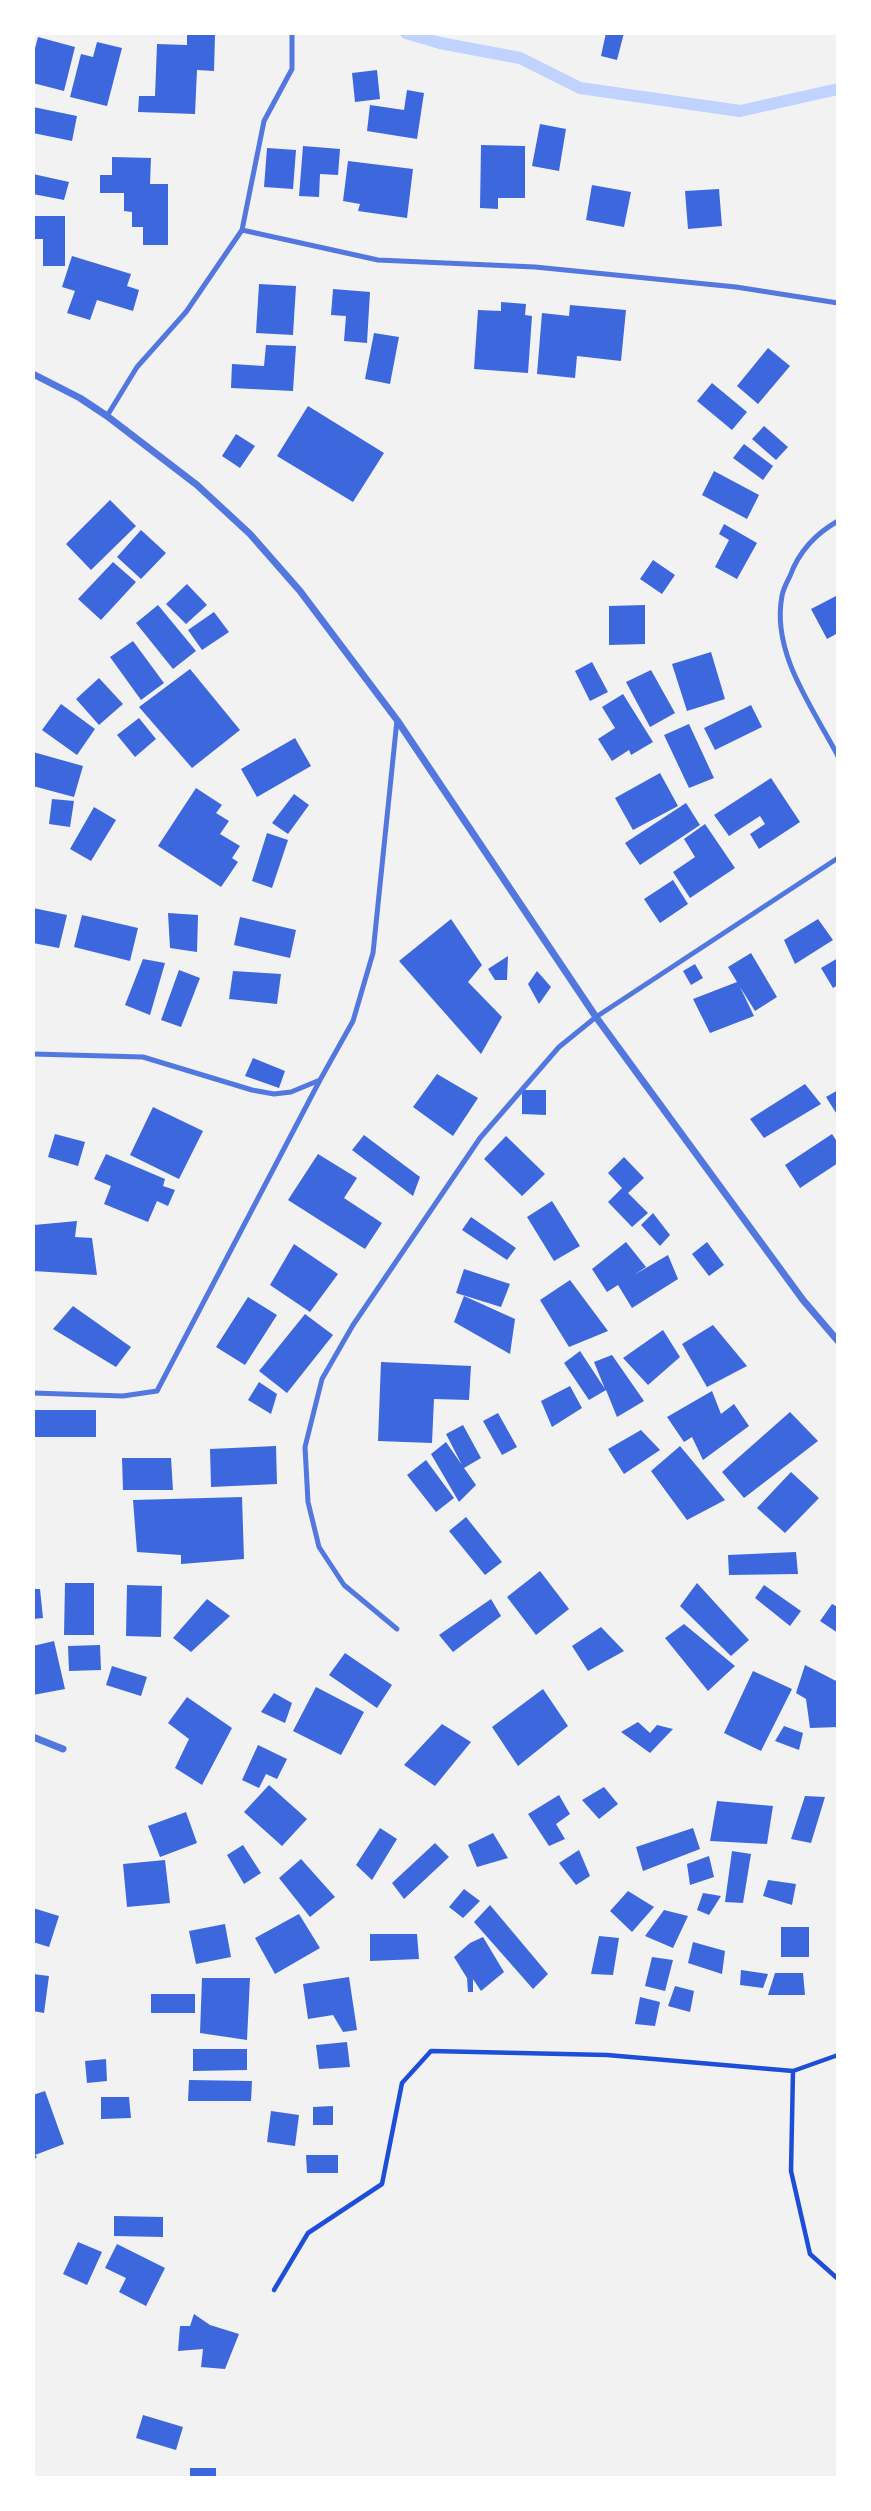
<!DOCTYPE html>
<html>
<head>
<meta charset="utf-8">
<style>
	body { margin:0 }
	#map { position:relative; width:871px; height:2511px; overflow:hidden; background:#f2f2f2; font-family:Arial,sans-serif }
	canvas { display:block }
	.frame { position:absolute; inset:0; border:35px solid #fff; pointer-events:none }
</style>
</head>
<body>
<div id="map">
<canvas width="871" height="2511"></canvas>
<div class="frame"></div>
</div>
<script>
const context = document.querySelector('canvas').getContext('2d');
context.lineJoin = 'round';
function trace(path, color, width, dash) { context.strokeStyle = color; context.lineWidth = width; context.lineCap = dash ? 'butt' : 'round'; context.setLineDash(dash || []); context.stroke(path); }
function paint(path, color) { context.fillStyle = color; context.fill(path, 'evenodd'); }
const stream = new Path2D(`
	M406,33L440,43L520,58L580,88L740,111L838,89`);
const building = new Path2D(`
	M606,33H624L617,60L601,56Z
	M187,35H215L214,71L197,70L195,114L138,112L139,96H155L157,44L187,45Z
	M38,37L75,47L64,91L33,83V56Z
	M97,42L122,48L107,106L70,97L81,54L93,57Z
	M377,70L380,99L355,102L352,73Z
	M407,90L424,93L417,139L367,131L370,105L404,110Z
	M33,107L77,116L72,141L33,133Z
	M540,124L566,129L559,171L532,166Z
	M481,145L525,146V198H498V209L480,208Z
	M303,146L340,149L338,175L320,174L319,197L299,196Z
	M267,148L296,150L293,189L264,187Z
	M112,157L151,158L150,184H168V245H143V227H132V212L124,211V193H100V175H112Z
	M348,161L413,169L407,218L358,211L360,204L343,201Z
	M33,174L69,182L64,200L33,194Z
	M592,185L631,192L624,227L586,220Z
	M719,189L722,226L688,229L685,191Z
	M33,216H65V266H43V239H33Z
	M72,256L131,274L127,286L139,290L133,311L97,300L90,320L67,313L75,291L62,287Z
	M259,284L296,286L293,335L256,333Z
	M333,289L370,292L367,343L344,341L346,316L331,315Z
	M501,302L526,304L525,315L532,316L528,373L474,369L478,310L501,311Z
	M570,305L626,310L621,361L577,356L575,378L537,374L542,313L569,316Z
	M374,333L399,337L390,384L365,379Z
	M266,345L296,346L293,391L231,388L232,364L264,366Z
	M768,348L790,366L758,404L737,386Z
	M712,383L747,412L732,430L697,401Z
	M308,406L384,453L353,502L277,456Z
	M764,426L788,447L776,460L752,439Z
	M236,434L255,446L240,468L222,456Z
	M744,444L773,466L763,480L733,458Z
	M714,471L759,495L747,519L702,495Z
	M110,500L136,526L91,570L66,544Z
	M724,524L757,543L737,579L715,567L729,540L719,534Z
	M141,530L166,553L141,579L117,557Z
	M653,560L675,575L662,594L640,579Z
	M113,562L136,582L101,620L78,599Z
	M187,584L207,605L186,624L166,604Z
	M838,595V633L827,639L811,609Z
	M158,605L196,651L173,669L136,623Z
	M645,605V644L609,645V606Z
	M214,612L229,632L202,650L188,630Z
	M133,641L164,683L141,700L110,657Z
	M711,652L725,699L687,711L672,664Z
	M592,662L608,692L590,701L575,671Z
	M190,669L240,730L192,768L139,707Z
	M651,670L675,713L650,727L626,682Z
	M99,678L123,704L99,725L76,699Z
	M623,694L653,742L631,755L629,750L612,761L598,739L615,728L602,707Z
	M61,704L95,729L77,755L42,730Z
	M751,705L762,727L715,750L704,728Z
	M139,718L156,739L135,757L117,735Z
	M689,724L714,778L689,788L664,735Z
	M295,738L311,766L257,797L241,769Z
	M33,752L83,766L74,797L33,786Z
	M660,773L678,806L633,830L615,798Z
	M771,778L800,822L759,849L750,834L765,824L760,816L729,836L714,815Z
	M196,788L222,805L216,813L229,821L220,834L240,846L232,858L238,862L221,887L158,846Z
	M294,794L309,805L288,834L272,823Z
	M52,799L74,801L70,827L49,824Z
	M686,803L700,825L640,865L625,843Z
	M94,807L116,820L91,861L70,849Z
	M705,824L735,868L690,898L673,872L695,857L684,839Z
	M267,833L288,840L272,888L252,881Z
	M673,880L688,904L660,923L644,899Z
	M33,908L67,915L59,948L33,943Z
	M168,913L198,915L197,952L170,948Z
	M82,915L138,928L130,961L74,947Z
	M240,917L296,930L290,958L234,945Z
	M451,919L482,965L468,982L502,1017L481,1054L399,961Z
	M818,919L833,940L795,964L784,940Z
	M751,953L777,997L755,1011L740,987L754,1016L710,1033L693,999L737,982L728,967Z
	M508,956L507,980H495L488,969Z
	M838,958V985L833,988L821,968Z
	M143,959L165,963L150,1015L125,1005Z
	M695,964L703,978L691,985L683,971Z
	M179,970L200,978L181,1027L161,1020Z
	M233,971L281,974L277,1004L229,999Z
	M537,971L551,987L539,1004L528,984Z
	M253,1058L285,1071L279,1088L245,1076Z
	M437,1074L478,1098L453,1136L413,1107Z
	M805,1084L821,1104L764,1138L750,1119Z
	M522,1090H546V1115L522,1114Z
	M838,1090V1116L826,1097Z
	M153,1107L203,1131L179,1179L130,1155Z
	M55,1134L85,1142L78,1166L48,1157Z
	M832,1134L838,1143V1163L800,1188L785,1165Z
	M364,1135L420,1177L413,1196L352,1150Z
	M506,1136L545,1174L522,1196L484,1159Z
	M106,1154L165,1179L163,1186L175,1190L168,1206L157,1201L148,1222L104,1204L111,1186L94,1179Z
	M318,1154L357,1178L344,1198L382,1223L365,1249L288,1200Z
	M624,1157L644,1178L628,1193L648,1213L632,1227L608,1202L622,1188L608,1173Z
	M552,1201L580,1246L554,1261L527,1217Z
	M653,1213L670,1235L660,1246L641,1225Z
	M471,1217L516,1248L507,1260L462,1230Z
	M77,1221L75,1237L92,1238L97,1275L33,1271L34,1225Z
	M626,1242L646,1267L634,1275L668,1255L678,1279L632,1308L618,1285L607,1292L592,1269Z
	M707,1242L724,1265L709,1276L692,1254Z
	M294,1244L338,1274L310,1312L270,1285Z
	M464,1269L510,1284L501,1307L456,1293Z
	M570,1280L608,1331L569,1347L540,1300Z
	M464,1296L515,1319L510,1354L454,1322Z
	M248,1297L277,1315L245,1365L216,1347Z
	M73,1306L131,1347L116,1367L53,1329Z
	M305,1314L333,1335L287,1393L259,1371Z
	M713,1325L747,1366L707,1387L682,1344Z
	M663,1330L680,1357L648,1385L623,1358Z
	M580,1351L605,1389L594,1362L612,1355L644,1401L617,1417L606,1390L589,1400L564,1363Z
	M381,1362L471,1366L469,1400L434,1399L432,1443L378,1441Z
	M259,1382L277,1394L271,1414L248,1400Z
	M570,1386L582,1408L552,1427L541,1401Z
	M712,1391L721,1414L734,1404L749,1426L703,1460L692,1437L684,1442L667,1417Z
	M33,1410H96V1437H33Z
	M790,1412L818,1441L744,1498L722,1472Z
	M498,1413L517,1447L502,1455L483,1421Z
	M463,1425L481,1458L464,1468L476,1485L459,1502L431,1454L446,1442L462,1465L446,1434Z
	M641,1430L660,1450L624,1474L608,1449Z
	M276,1446L277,1484L211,1487L210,1449Z
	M680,1446L725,1500L687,1520L651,1471Z
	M122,1458H171L173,1490H123Z
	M426,1460L454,1498L436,1512L407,1475Z
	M791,1472L819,1498L785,1533L757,1508Z
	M242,1497L244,1559L181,1564V1555L137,1552L133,1500Z
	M466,1517L502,1562L485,1575L449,1531Z
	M796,1552L798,1574L729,1575L728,1555Z
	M540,1571L569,1609L536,1635L507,1597Z
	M65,1583H94V1635H64Z
	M697,1583L749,1640L731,1656L680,1606Z
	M127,1585L162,1586L161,1637L126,1636Z
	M764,1585L801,1611L790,1626L755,1598Z
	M33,1589H40L43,1618L33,1619Z
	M207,1599L230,1616L191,1652L173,1638Z
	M491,1599L501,1616L453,1652L439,1635Z
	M832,1604L838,1607V1633L820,1621Z
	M684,1624L735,1666L708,1691L665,1638Z
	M601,1627L624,1651L588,1671L572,1646Z
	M54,1641L65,1689L33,1695V1646Z
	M100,1645L101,1670L69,1671L68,1646Z
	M345,1653L392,1685L377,1708L329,1675Z
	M805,1665L838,1682V1727L810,1728L806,1699L796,1693Z
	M112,1666L147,1677L141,1696L106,1685Z
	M753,1671L792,1689L761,1751L724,1733Z
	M316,1687L364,1712L341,1755L293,1731Z
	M543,1689L568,1726L518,1766L492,1727Z
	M274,1693L292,1703L285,1723L261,1712Z
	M187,1697L232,1728L202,1785L175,1768L189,1739L168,1723Z
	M638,1722L650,1733L657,1725L673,1729L650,1753L621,1732Z
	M442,1724L471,1742L435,1786L404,1765Z
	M784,1726L803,1733L799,1750L775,1741Z
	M258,1745L287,1759L277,1779L266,1774L259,1788L242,1780Z
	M269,1785L307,1819L282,1846L244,1812Z
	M604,1787L618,1804L599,1819L582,1800Z
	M559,1795L570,1814L556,1824L565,1839L549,1846L528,1814Z
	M805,1796L825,1797L811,1843L791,1839Z
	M717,1801L773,1806L767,1844L710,1841Z
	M186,1812L197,1843L160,1857L148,1826Z
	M380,1828L397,1839L372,1880L356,1865Z
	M693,1828L700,1849L643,1871L636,1847Z
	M493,1833L508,1858L477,1867L468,1845Z
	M435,1843L449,1857L404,1899L392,1883Z
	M243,1845L261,1873L244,1884L227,1855Z
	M579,1850L590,1876L576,1885L559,1863Z
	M732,1851L751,1854L743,1903L725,1902Z
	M709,1856L714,1877L690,1885L687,1864Z
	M301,1859L335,1897L310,1917L279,1878Z
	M165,1860L170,1903L127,1907L123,1864Z
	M768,1880L796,1884L792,1905L763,1896Z
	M464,1889L480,1901L463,1918L449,1907Z
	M628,1891L654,1907L632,1932L610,1911Z
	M703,1893L721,1896L709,1915L697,1910Z
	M490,1905L548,1974L533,1989L474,1922Z
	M33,1908L59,1916L49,1947L33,1942Z
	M664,1910L688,1916L673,1948L645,1936Z
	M299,1914L320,1948L275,1974L255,1938Z
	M225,1924L231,1957L196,1964L189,1931Z
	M781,1927H809V1957H781Z
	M370,1934H417L419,1959L370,1961Z
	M599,1936L619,1938L613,1975L591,1974Z
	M483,1937L504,1972L481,1991L473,1979V1992H468L467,1978L454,1957L470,1943Z
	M693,1942L725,1951L722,1974L688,1963Z
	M652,1957L673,1960L665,1991L645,1986Z
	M741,1970L768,1974L763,1988L740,1985Z
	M775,1973H803L805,1995H768Z
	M33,1974L49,1976L44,2013L33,2011Z
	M349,1977L357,2030L343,2032L333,2015L308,2019L303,1984Z
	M202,1978H250L247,2040L200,2033Z
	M675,1986L694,1991L690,2012L668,2006Z
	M151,1994H195V2013H151Z
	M640,1997L660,2002L655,2026L635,2024Z
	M347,2042L350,2067L319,2069L316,2045Z
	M193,2049H247V2070L193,2071Z
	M106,2059L107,2081L87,2083L85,2061Z
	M189,2080L252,2081L251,2101H188Z
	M45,2091L64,2144L35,2155L37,2157L33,2160V2095Z
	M101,2097H129L131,2118L101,2119Z
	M333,2106V2125H313V2107Z
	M271,2111L299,2115L295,2146L267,2142Z
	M306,2155H338V2173H307Z
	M114,2216L163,2217V2237L114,2236Z
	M78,2242L102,2252L87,2285L63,2274Z
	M117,2244L165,2268L146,2306L119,2292L126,2278L105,2268Z
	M194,2314L210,2325L239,2334L225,2369L201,2367L203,2349L178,2351L180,2326H190Z
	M143,2415L183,2427L176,2450L136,2438Z
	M190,2468H216V2478H190Z`);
const path = new Path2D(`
	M793,2071L791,2171L810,2254L838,2279
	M274,2290L308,2233L382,2184L402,2083L431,2051L607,2055L793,2071L838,2055`);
const service = new Path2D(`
	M242,230L378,260L535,267L736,287L838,303
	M107,416L137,367L186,312L242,230L264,121L292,69V33
	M838,521C815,534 799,551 790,576C787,582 783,589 782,596C771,653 813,708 838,756
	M33,1054L143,1057L252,1090L274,1094L291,1092L320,1080L353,1021L373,953L397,720
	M33,1393L123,1396L157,1391L320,1080
	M397,1629L344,1585L319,1547L308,1502L305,1447L322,1379L353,1325L480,1138L559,1047L596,1017L838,858`);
const minor = new Path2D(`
	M33,374L80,398L107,416L197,485L250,534L300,591L397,720L596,1017L803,1300L838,1341
	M33,1737L63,1749`);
trace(stream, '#bfd3fe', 12);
paint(building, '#3d67dc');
trace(path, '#1d4ed8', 4.5);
trace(service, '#5277de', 5);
trace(minor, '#5277de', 7);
</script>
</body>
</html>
